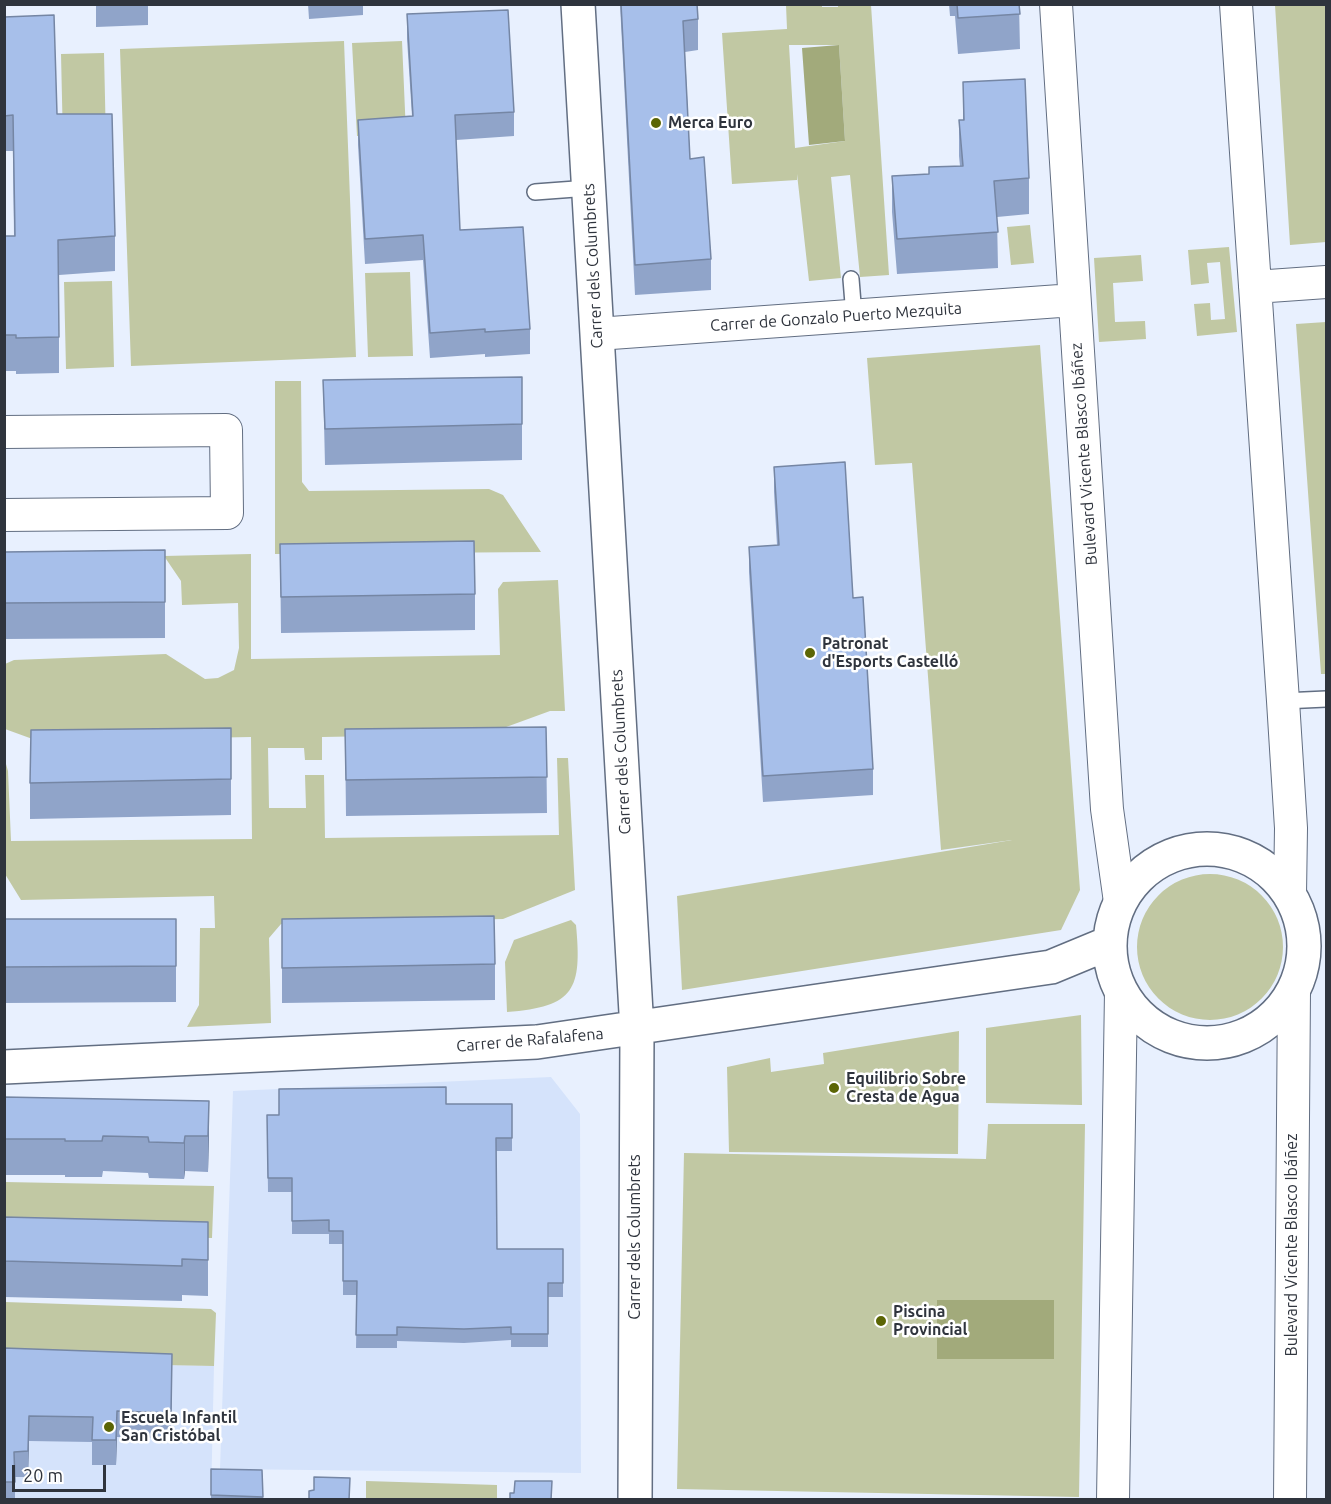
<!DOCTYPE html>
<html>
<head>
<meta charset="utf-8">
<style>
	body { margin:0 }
	#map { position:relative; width:1331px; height:1504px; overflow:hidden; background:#e8f0fe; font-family:Ubuntu,sans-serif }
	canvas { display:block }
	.frame { position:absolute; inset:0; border:6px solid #2f343d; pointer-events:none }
	.scale { position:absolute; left:12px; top:1465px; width:94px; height:27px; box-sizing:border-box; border:3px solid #2f343d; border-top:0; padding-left:8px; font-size:18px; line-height:21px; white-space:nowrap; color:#2f343d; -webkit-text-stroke:4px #fff; paint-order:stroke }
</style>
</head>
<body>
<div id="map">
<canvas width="1331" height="1504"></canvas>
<div class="frame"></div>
<div class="scale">20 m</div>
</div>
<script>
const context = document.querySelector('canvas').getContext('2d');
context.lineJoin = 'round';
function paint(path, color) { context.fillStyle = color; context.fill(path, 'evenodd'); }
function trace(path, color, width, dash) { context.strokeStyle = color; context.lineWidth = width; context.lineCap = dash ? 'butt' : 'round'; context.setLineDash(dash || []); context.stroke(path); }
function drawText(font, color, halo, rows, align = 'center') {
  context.font = font + ' Ubuntu,sans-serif'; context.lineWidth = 5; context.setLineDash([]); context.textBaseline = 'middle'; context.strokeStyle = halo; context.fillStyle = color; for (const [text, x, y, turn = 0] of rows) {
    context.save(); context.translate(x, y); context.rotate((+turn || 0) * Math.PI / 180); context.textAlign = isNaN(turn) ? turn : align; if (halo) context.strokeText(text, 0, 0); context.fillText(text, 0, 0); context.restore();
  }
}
const built = new Path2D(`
	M551,1077L580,1114L581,1473L220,1469L233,1091Z
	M5,1362L214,1366L211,1499L5,1500Z`);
const green = new Path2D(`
	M786,5H822V7H838V5H871L889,275L860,277L850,175L831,177L841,278L809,281L797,174V180L732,184L722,33L787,29ZM789,45H839L845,141L795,148Z
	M1275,5H1326V242L1290,245Z
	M344,41L356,357L131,366L120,49Z
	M402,41L406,134L357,136L352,43Z
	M104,53L106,143H63L61,54Z
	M1030,225L1034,263L1011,265L1007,227Z
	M1229,247L1237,332L1197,336L1194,304L1210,303L1211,320L1225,319L1220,262L1207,263L1209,283L1191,285L1188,250Z
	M1141,255L1143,281L1113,283L1115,322L1145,321L1146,339L1099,342L1094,258Z
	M410,272L413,356L368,357L365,273Z
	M112,281L114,367L66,369L64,282Z
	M1326,322V674H1321L1296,324Z
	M1040,345L1080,890L1061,930L682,990L677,896L1012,840L941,850L912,463L875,465L867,358Z
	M275,381H301L302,482L309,491L489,489L503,495L541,552L275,554Z
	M251,554V659L500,655L498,589L503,582L558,580L565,711H550L487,734L322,737V760H305L304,748H268L269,808H306L305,775H324L325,838L559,835L557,758H568L575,890L503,919L281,924L269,938L271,1023L187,1027L199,1005L200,928H215L214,896L21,900L5,874L4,757L8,771L11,841L252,839L251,737L38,741L5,729V664L14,660L166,654L205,679L218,678L234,670L239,648L238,603L182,605L181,581L164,556Z
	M1137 947a73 73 0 1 1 146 0a73 73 0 1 1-146 0Z
	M571,920L576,925C582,989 575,1007 507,1012L505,962L514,940Z
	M1081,1015L1082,1105L986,1103V1028Z
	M959,1031L958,1154L729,1152L727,1067L770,1058L771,1072L824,1064L823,1053Z
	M988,1124H1085L1079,1497L677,1489L684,1153L986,1159Z
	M5,1182L214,1186L212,1238L5,1234Z
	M5,1302L211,1309L216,1313L214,1366L5,1362Z
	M366,1481L497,1485V1499H366Z`);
const water = new Path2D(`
	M839,45L845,141L809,145L802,48Z
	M937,1300H1054V1359H937Z`);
const lane = new Path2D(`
	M535,192L589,188
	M851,279L854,316
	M1283,701L1326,699`);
const street = new Path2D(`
	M1056,4L1107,809L1120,902
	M1236,4L1283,701L1291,828L1290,894
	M1255,287L1326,282
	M597,334L1074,300
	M4,432L226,430L227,513L4,515
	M1113,1500L1121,992
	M1290,1500L1294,991`);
const secondary = new Path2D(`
	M578,4L637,1030L635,1500
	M1110 946a97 97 0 1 1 194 0a97 97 0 1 1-194 0Z
	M4,1067L537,1042L1051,967L1109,943`);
const wall = new Path2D(`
	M96,4H148V25L96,27Z
	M308,4H363V15L309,19Z
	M620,4H697L698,19V50L685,52L690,159L711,259V290L635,295Z
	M949,4H1019L1020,49L958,54L955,16H950Z
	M407,14L514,112V136L456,140L460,230L530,329V354L485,357V354L430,358L423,260L365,264L358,145V120L412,116L407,39Z
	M4,17L57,114L115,236V271L59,275V373L16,374V371H4V236H14L13,151H4Z
	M963,82L1029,178V214L997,217L998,268L897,274L892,212V176L929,174V167L960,166L959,156V120H963Z
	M522,377V460L325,465L323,380Z
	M774,467L853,598L873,769V795L763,802L749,572V547L777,545L774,492Z
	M280,544L475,594V630L281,633Z
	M165,550V638L4,639V552Z
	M546,727L547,813L346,816L345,729Z
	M231,728V815L30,819V783Z
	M4,919H176V1002L4,1003Z
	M282,919L495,964V1000L282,1003Z
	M4,1097L209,1136L208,1172L185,1171L184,1179L149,1178L148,1173L103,1171L102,1177H65V1175H4Z
	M446,1104H512V1151H496L497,1249H563V1297H548V1347H511V1340L464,1343L397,1341V1348H356L357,1295H343V1244H329V1234H292V1192H268L267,1115H279Z
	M4,1217L208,1222V1296L182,1295V1301L4,1297Z
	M4,1348L172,1379L171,1438L117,1437L116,1465H92V1442L29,1441L28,1477H15V1500H4Z
	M211,1469L262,1470L263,1500H211Z`);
const shadedWall = new Path2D(`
	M209,1101V1136L208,1172V1136Z
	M185,1136V1171L184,1179V1143Z
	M117,1411V1437L116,1465V1440Z
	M29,1416V1441L28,1477V1451Z`);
const building = new Path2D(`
	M621,4H697L698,19L683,21L690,159L704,157L711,259L635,265Z
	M957,4H1019L1020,14L958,18Z
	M508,10L514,112L455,115L460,230L523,227L530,329L485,332V329L430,333L423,235L365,239L358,120L413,116L407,14Z
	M54,15L57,114H112L115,236L58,240L59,337L16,338V335H4V236H15L13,115L4,116V17Z
	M1025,79L1029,178L994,181L998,232L897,239L892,176L929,174V167L963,166L959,120H964L963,82Z
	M522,377V424L325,429L323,380Z
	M845,462L853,598L863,597L873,769L763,776L749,547L779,545L774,467Z
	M474,541L475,594L281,597L280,544Z
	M165,550V602L4,603V552Z
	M546,727L547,777L346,780L345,729Z
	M231,728V779L30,783L31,730Z
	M494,916L495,964L282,968V919Z
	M4,919H176V966L4,967Z
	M446,1087V1104H512V1138H496L497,1249H563V1283H548V1334H511V1327L464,1329L397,1327V1335H356L357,1281H343V1231H329V1220L292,1221V1178H268L267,1115H279V1089Z
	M4,1097L209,1101L208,1136H185L184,1143L149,1142L148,1137L103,1136L102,1141H65V1139H4Z
	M4,1217L208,1222V1260L182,1259V1266L4,1261Z
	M4,1348L172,1354L171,1413L117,1411L116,1440H92L93,1417L29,1416L28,1451L14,1452L15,1482H4Z
	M211,1469L262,1470L263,1497L211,1495Z
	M314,1477L350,1478L349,1500H309V1491L314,1490Z
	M515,1481H552L551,1500H510V1493H514Z`);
const markers = [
	[656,123,6,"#5b6505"],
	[810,653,6,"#5b6505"],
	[834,1088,6,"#5b6505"],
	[881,1321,6,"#5b6505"],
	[109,1427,6,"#5b6505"]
];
const poiNames = [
	["Merca Euro",668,123],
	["Patronat",822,644],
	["d'Esports Castelló",822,662],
	["Equilibrio Sobre",846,1079],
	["Cresta de Agua",846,1097],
	["Piscina",893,1312],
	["Provincial",893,1330],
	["Escuela Infantil",121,1418],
	["San Cristóbal",121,1436]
];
const streetNames = [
	["Carrer dels Columbrets",593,266,-93],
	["Carrer de Gonzalo Puerto Mezquita",836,317,-4],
	["Bulevard Vicente Blasco Ibáñez",1084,454,-94],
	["Carrer dels Columbrets",621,752,-93],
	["Carrer de Rafalafena",530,1040,-5],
	["Carrer dels Columbrets",635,1237,-90],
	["Bulevard Vicente Blasco Ibáñez",1292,1245,-90]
];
paint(built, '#d5e3fb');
paint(green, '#c1c8a3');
paint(water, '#a2aa7b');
trace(lane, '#626e82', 18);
trace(street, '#626e82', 34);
trace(secondary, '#626e82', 36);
trace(lane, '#fff', 15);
trace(street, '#fff', 32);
trace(secondary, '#fff', 33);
paint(wall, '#90a4c9');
paint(shadedWall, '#7586a4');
paint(building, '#a7bfea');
trace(building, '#7586a4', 1.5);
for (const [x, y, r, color] of markers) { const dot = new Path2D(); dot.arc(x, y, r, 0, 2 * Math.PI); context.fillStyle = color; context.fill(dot); trace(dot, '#fff', 2); }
drawText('bold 16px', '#2f343d', '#fff', poiNames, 'left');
drawText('16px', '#2f343d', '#fff', streetNames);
</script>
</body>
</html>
